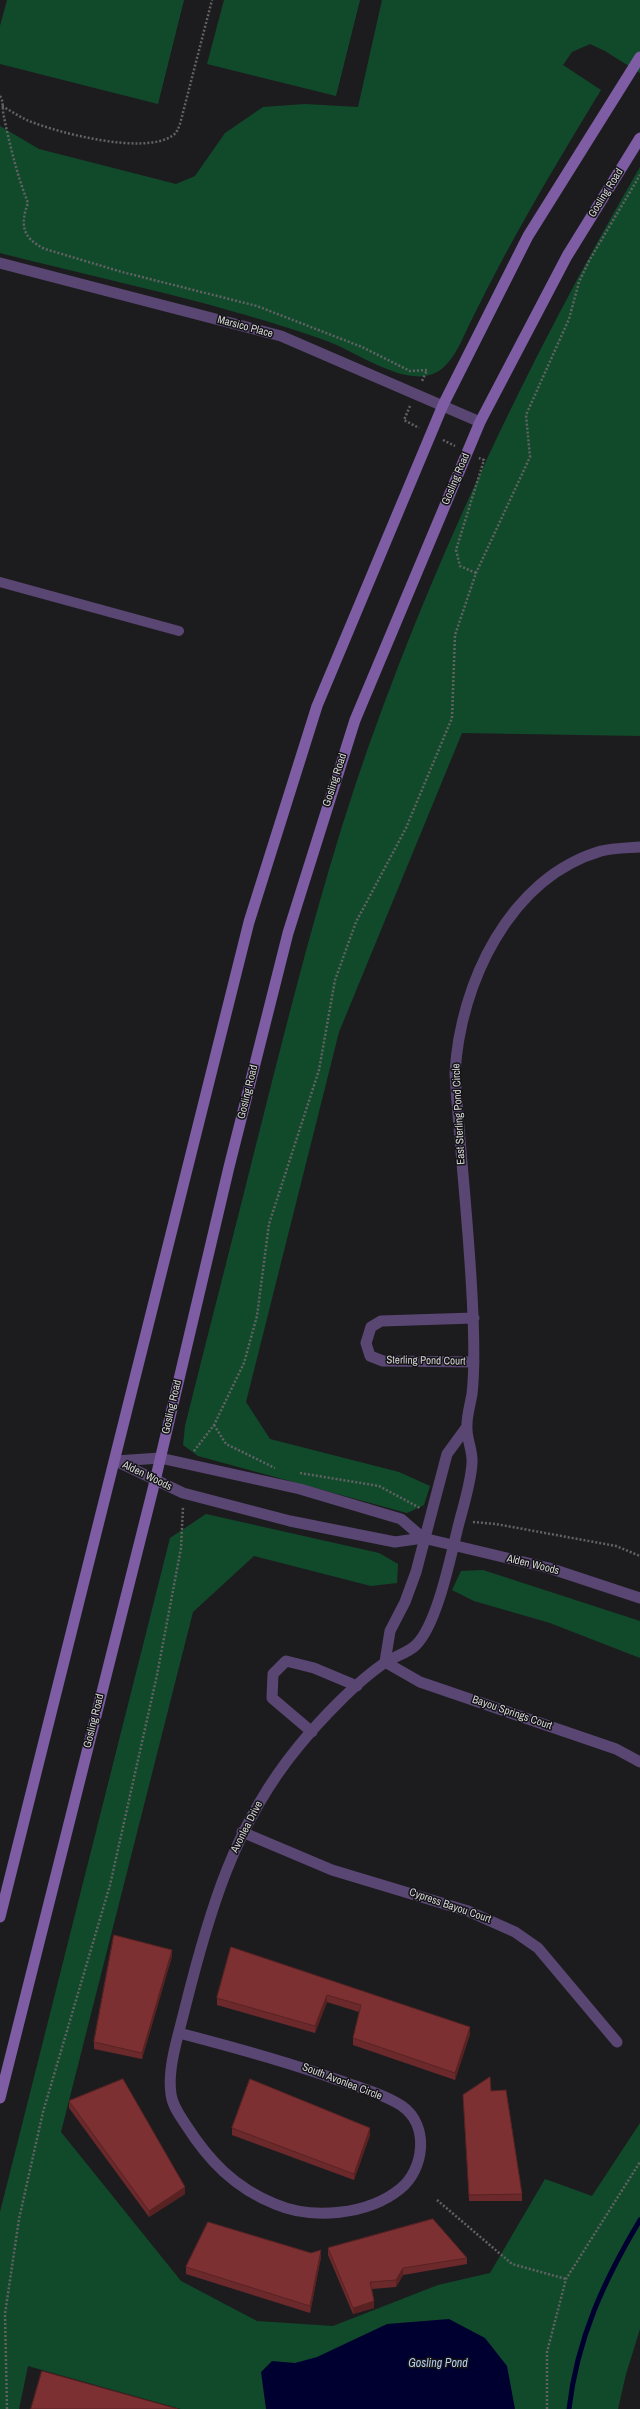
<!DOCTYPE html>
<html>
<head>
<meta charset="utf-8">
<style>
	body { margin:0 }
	canvas { display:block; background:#1c1c1f }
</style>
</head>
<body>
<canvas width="640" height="2409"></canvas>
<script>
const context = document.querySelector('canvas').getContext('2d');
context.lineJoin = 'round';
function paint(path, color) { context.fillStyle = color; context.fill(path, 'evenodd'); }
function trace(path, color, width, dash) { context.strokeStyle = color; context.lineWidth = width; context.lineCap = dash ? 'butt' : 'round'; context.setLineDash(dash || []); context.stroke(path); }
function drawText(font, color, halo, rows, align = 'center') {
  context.font = font + ' "Archivo Narrow",sans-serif'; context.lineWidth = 3; context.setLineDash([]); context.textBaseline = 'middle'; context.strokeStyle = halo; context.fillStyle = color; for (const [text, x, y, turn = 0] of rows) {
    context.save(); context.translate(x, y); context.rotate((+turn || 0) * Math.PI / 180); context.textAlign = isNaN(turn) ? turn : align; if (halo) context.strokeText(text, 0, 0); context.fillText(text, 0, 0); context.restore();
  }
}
const green = new Path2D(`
	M7,0H184L158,104L0,64V26Z
	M224,0H360L336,96L207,64Z
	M382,0H640V73L605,51L590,44L572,52L563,65L601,90C556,164 511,239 473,317C464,334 455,362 437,372C407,389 357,352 327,341C221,303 110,281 0,253V126L39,149L176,184L195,176L225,133L263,107L305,104L358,107Z
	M640,167V736L462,733L339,1032L246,1402L270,1439L399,1472L430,1486L424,1505L407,1513L198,1456L183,1445L185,1426C210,1326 236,1225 261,1125C290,1011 318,898 355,786C428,570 526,364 640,167Z
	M206,1514L379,1553L398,1564L397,1583L371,1586L254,1556L193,1612L61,2132L181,2281L257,2321L333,2326L438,2285L490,2273L545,2179L592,2196L640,2123V2329L626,2374L618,2409H181L28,2366L19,2409H0V2212L170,1538Z
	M483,1570L640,1621V1658L550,1623L474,1601L452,1590L461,1571Z`);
const water = new Path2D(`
	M449,2319L485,2338L507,2366L515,2409H266L261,2372L272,2361L295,2363L317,2357L387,2324Z`);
const stream = new Path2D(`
	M569,2409C577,2339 604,2280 640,2220`);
const path = new Path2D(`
	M0,96C4,101 2,110 4,117C10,146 17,175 28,203C20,225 22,238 45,249L122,272L257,306L362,347L410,371L427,370L422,381
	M2,106C11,111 20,117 29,121C59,133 143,155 172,136C177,133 178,129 180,124L212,0
	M410,406L404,420L419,428
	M443,440L455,446
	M476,573L460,566L456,550L484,460L479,458
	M214,1425L226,1444L275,1468
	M194,1451L214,1425L244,1363L257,1316L269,1224L319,1070L335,980L356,922L406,828L452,718L455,635L476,573L530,457L526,415L569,319L579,282L589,261L640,175
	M300,1473L379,1486L420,1508
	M473,1522L496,1524L616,1546L640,1556
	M437,2200L512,2264L566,2279
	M7,2409L5,2314L19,2219L43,2112L110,1885L157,1675L181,1548L183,1507
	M547,2409V2352L566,2279L640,2162`);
const service = new Path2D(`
	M0,582L179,631`);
const minor = new Path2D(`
	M0,263L281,336L480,422
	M474,1318L381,1321L371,1327L366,1343L370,1356L383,1361L474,1362
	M385,1662L420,1682L616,1749L640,1762
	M385,1662L390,1631L405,1602L416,1572L447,1454L466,1428
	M312,1732L272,1698L273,1674L286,1661L314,1668L357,1686
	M242,1832L332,1870L468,1911L515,1932L538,1948L617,2042
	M179,2033C233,2047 285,2061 338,2080C358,2087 384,2094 402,2106C430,2126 424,2170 400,2189C368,2215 312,2220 275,2204C235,2188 209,2161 186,2125C180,2116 172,2105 171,2094C167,2068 179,2033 185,2008C209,1912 234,1825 298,1747C320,1720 357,1681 386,1662C395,1656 408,1653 416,1645C438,1623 451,1554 459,1523C464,1504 471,1482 472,1463C473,1452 467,1440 467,1429C466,1418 470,1406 472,1394C475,1369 474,1342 473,1316C470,1235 460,1154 455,1073C460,984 509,878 601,851C613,848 627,848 640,847`);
const tertiary = new Path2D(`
	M116,1461L183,1493L290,1521L395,1542L423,1538L549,1568L640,1598
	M116,1461L160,1458L300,1489L401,1519L423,1538`);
const secondary = new Path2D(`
	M0,1917L249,922L317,706L443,405L528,236L640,57
	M0,2098L155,1481L229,1167L288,933L355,720L480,422L567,256L640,138`);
const wall = new Path2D(`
	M231,1947L470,2034L455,2080L353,2045V2038L359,2012L327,2002L315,2033L217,2005V1998Z
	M172,1956L142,2059L94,2049V2042Z
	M491,2091L522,2194V2201H469L463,2095Z
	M69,2101L185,2194L149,2217L69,2108Z
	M232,2128L370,2135L354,2180L232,2135Z
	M328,2248L467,2258V2264L403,2275L396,2287L372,2289L374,2308L353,2314L328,2255Z
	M321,2257L310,2313L186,2274V2267Z`);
const shadedWall = new Path2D(`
	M172,1950V1956L142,2059V2053Z
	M327,1995V2002L315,2033V2026Z
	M470,2027V2034L455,2080V2073Z
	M370,2128V2135L354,2180V2174Z
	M185,2187V2194L149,2217V2211Z
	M321,2250V2257L310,2313V2306Z
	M403,2268V2275L396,2287V2280Z
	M374,2301V2308L353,2314V2308Z`);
const building = new Path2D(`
	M114,1935L172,1950L142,2053L94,2042Z
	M231,1947L470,2027L455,2073L353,2038L361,2005L327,1995L315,2026L217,1998Z
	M490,2077L491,2091L506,2090L522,2194L469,2195L463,2095Z
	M123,2079L185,2187L149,2211L69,2101Z
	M250,2079L370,2128L354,2174L232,2128Z
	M433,2219L467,2258L403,2268L396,2280L370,2282L374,2301L353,2308L328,2248Z
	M208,2222L311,2253L321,2250L310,2306L186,2267Z
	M42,2371L178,2409H31Z`);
const streetNames = [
	["Gosling Road",606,193,-58],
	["Marsico Place",245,327,15],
	["Gosling Road",456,479,-67],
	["Gosling Road",335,780,-72],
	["Gosling Road",248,1092,-76],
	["East Sterling Pond Circle",459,1114,-93],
	["Sterling Pond Court",426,1361,1],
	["Gosling Road",172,1407,-77],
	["Alden Woods",147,1476,26],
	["Alden Woods",533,1565,14],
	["Bayou Springs Court",512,1713,19],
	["Gosling Road",94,1721,-76],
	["Avonlea Drive",247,1827,-63],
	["Cypress Bayou Court",450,1906,19],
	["South Avonlea Circle",342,2082,21]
];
const waterNames = [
	["Gosling Pond",438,2364]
];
paint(green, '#104a2a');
paint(water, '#000030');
trace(stream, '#000030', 5);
trace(path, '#626264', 2.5, [2, 2]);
trace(service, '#5a4673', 10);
trace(minor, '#5a4673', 11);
trace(tertiary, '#5a4673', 11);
trace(secondary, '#7e5da4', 11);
paint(wall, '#6c292b');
paint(shadedWall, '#582223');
paint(building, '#7d3032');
trace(building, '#582223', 1);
drawText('11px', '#d3d3d4', '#131316', streetNames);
drawText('italic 12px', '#b4cef0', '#131316', waterNames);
</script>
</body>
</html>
